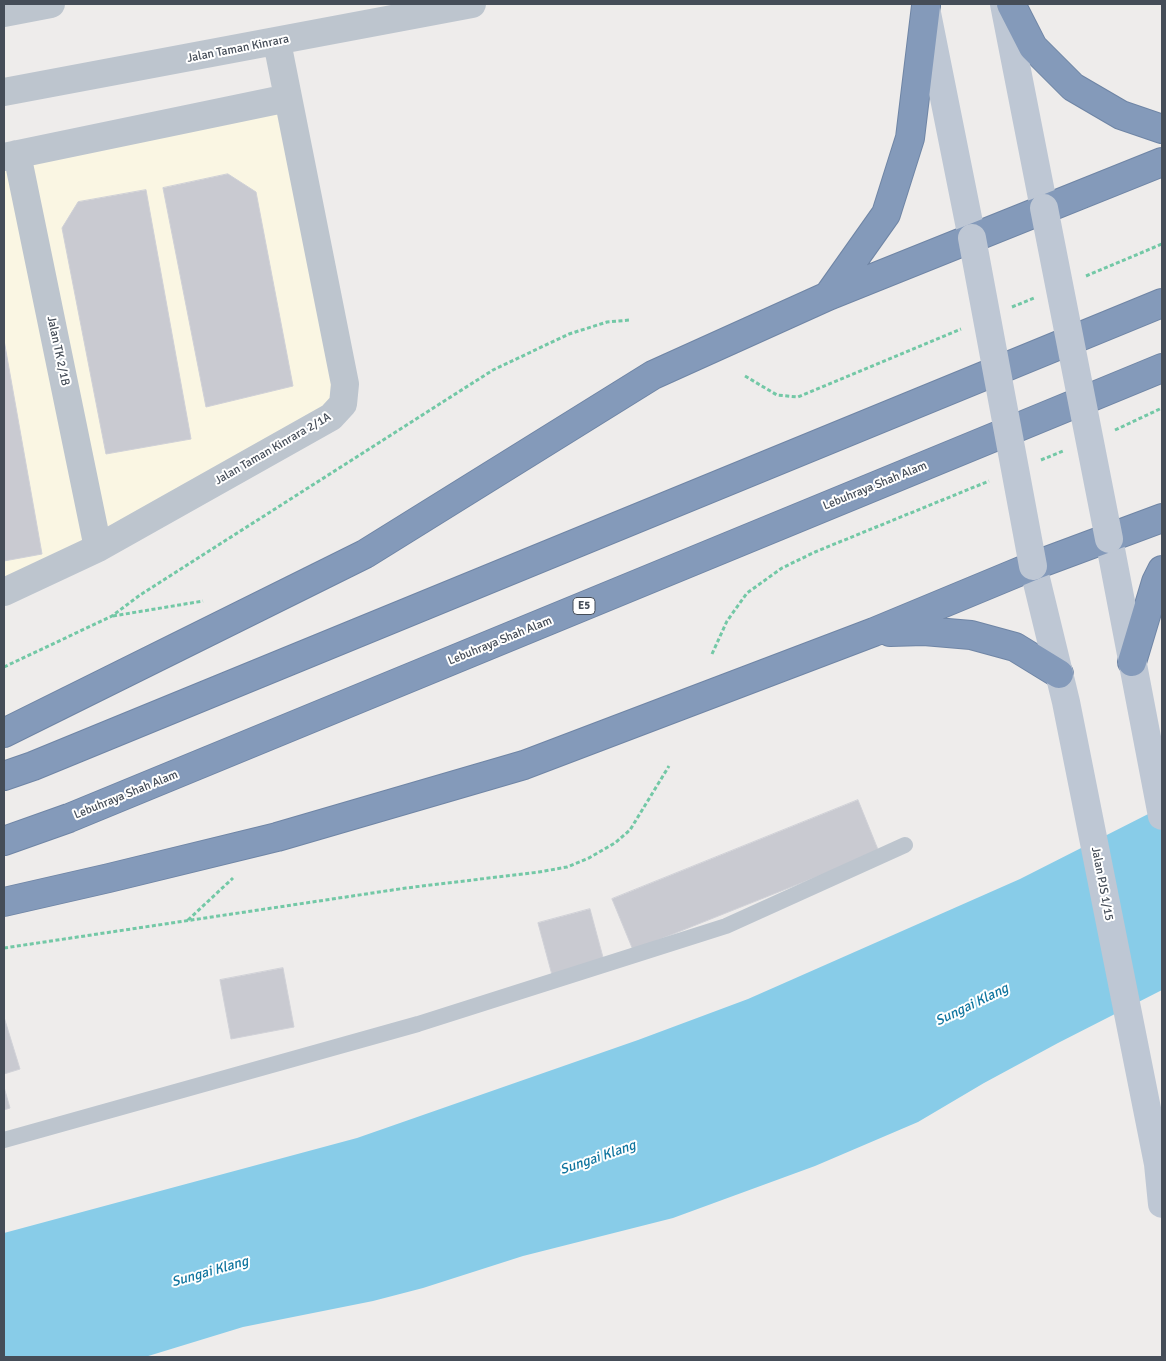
<!DOCTYPE html>
<html>
<head>
<meta charset="utf-8">
<style>
	body { margin:0 }
	#map { position:relative; width:1166px; height:1361px; overflow:hidden; background:#eeeceb; font-family:Signika,sans-serif }
	canvas { display:block }
	.frame { position:absolute; inset:0; border:5px solid #454d58; pointer-events:none }
</style>
</head>
<body>
<div id="map">
<canvas width="1166" height="1361"></canvas>
<div class="frame"></div>
</div>
<script>
const context = document.querySelector('canvas').getContext('2d');
context.lineJoin = 'round';
function paint(path, color) { context.fillStyle = color; context.fill(path, 'evenodd'); }
function trace(path, color, width, dash) { context.strokeStyle = color; context.lineWidth = width; context.lineCap = dash ? 'butt' : 'round'; context.setLineDash(dash || []); context.stroke(path); }
function drawText(font, color, halo, rows, align = 'center') {
  context.font = font + ' Signika,sans-serif'; context.lineWidth = 4; context.setLineDash([]); context.textBaseline = 'middle'; context.strokeStyle = halo; context.fillStyle = color; for (const [text, x, y, turn = 0] of rows) {
    context.save(); context.translate(x, y); context.rotate((+turn || 0) * Math.PI / 180); context.textAlign = isNaN(turn) ? turn : align; if (halo) context.strokeText(text, 0, 0); context.fillText(text, 0, 0); context.restore();
  }
}
const commercial = new Path2D(`
	M281,110L333,384L332,399L323,408L108,530L4,581V169Z`);
const water = new Path2D(`
	M1162,807V990L1058,1043L984,1083L918,1122L815,1166L673,1218L523,1256L423,1288L373,1301L243,1327L145,1357H4V1233L357,1138L638,1040L748,999L1020,879Z`);
const building = new Path2D(`
	M228,174L256,192L293,386L206,407L163,188Z
	M146,190L191,439L106,454L62,228L78,202Z
	M4,340L42,554L4,561Z
	M858,800L879,852L633,950L612,899Z
	M590,909L604,961L552,975L538,923Z
	M283,968L294,1027L231,1039L220,980Z
	M4,1017L20,1069L4,1074Z
	M4,1087L10,1108L4,1110Z`);
const path = new Path2D(`
	M1086,276L1162,244
	M1012,307L1034,298
	M745,376L777,395L798,397L961,329
	M1115,430L1162,408
	M1041,460L1063,451
	M113,616L203,601
	M712,654L727,621L747,593L782,568L815,552L989,481
	M4,667L112,616L140,595L493,370L569,334L607,322L630,320
	M188,920L233,878
	M4,948L406,888L539,872L567,867L589,858L615,843L630,830L669,766`);
const service = new Path2D(`
	M4,1140L418,1024L726,926L905,845`);
const minor = new Path2D(`
	M4,13L51,4
	M4,92L472,4
	M17,154L98,548
	M4,157L288,98
	M4,592L98,548L331,417L343,404L345,384L277,42`);
const secondary = new Path2D(`
	M1004,4L1044,208
	M927,13L972,238
	M1109,539L1162,816
	M1033,566L1066,702L1158,1164L1162,1204`);
const motorway = new Path2D(`
	M1011,4L1033,47L1073,87L1121,115L1162,129
	M828,296L886,214L910,138L926,6
	M890,632L924,631L971,635L1015,647L1059,674
	M1132,662L1156,582L1162,570
	M4,733L365,554L653,375L828,296L1162,162
	M4,776L33,766L1162,303
	M4,841L69,818L1162,368
	M4,902L109,878L277,837L524,765L874,632L1033,566L1162,518`);
const secondaryBridge = new Path2D(`
	M1044,208L1109,539
	M972,238L1033,566`);
const shields = [
	[584,606,22]
];
const shieldNames = [
	["E5",584,606]
];
const streetNames = [
	["Jalan Taman Kinrara",238,49,-11],
	["Jalan TK 2/1B",58,351,78],
	["Jalan Taman Kinrara 2/1A",273,449,-30],
	["Lebuhraya Shah Alam",875,486,-22],
	["Lebuhraya Shah Alam",500,641,-22],
	["Lebuhraya Shah Alam",126,795,-22],
	["Jalan PJS 1/15",1102,884,79]
];
const waterNames = [
	["Sungai Klang",972,1005,-26],
	["Sungai Klang",598,1158,-19],
	["Sungai Klang",210,1272,-16]
];
paint(commercial, '#faf6e3');
paint(water, '#88cce8');
paint(building, '#c9cad1');
trace(building, '#d0d1d7', 1);
trace(motorway, '#6f85a5', 30);
trace(path, '#73c8a6', 3, [4, 2.5]);
trace(service, '#bdc5ce', 16);
trace(minor, '#bdc5ce', 28);
trace(secondary, '#bec7d4', 28);
trace(motorway, '#849aba', 28);
trace(secondaryBridge, '#bec7d4', 28);
for (const [x, y, w] of shields) { const box = new Path2D(); box.roundRect(x - w / 2, y - 8.5, w, 17, 4); context.fillStyle = '#fff'; context.fill(box); trace(box, '#454d58', 1); }
drawText('bold 11px', '#454d58', null, shieldNames);
drawText('12px', '#454d58', '#fff', streetNames);
drawText('italic 14px', '#10759f', '#fff', waterNames);
</script>
</body>
</html>
